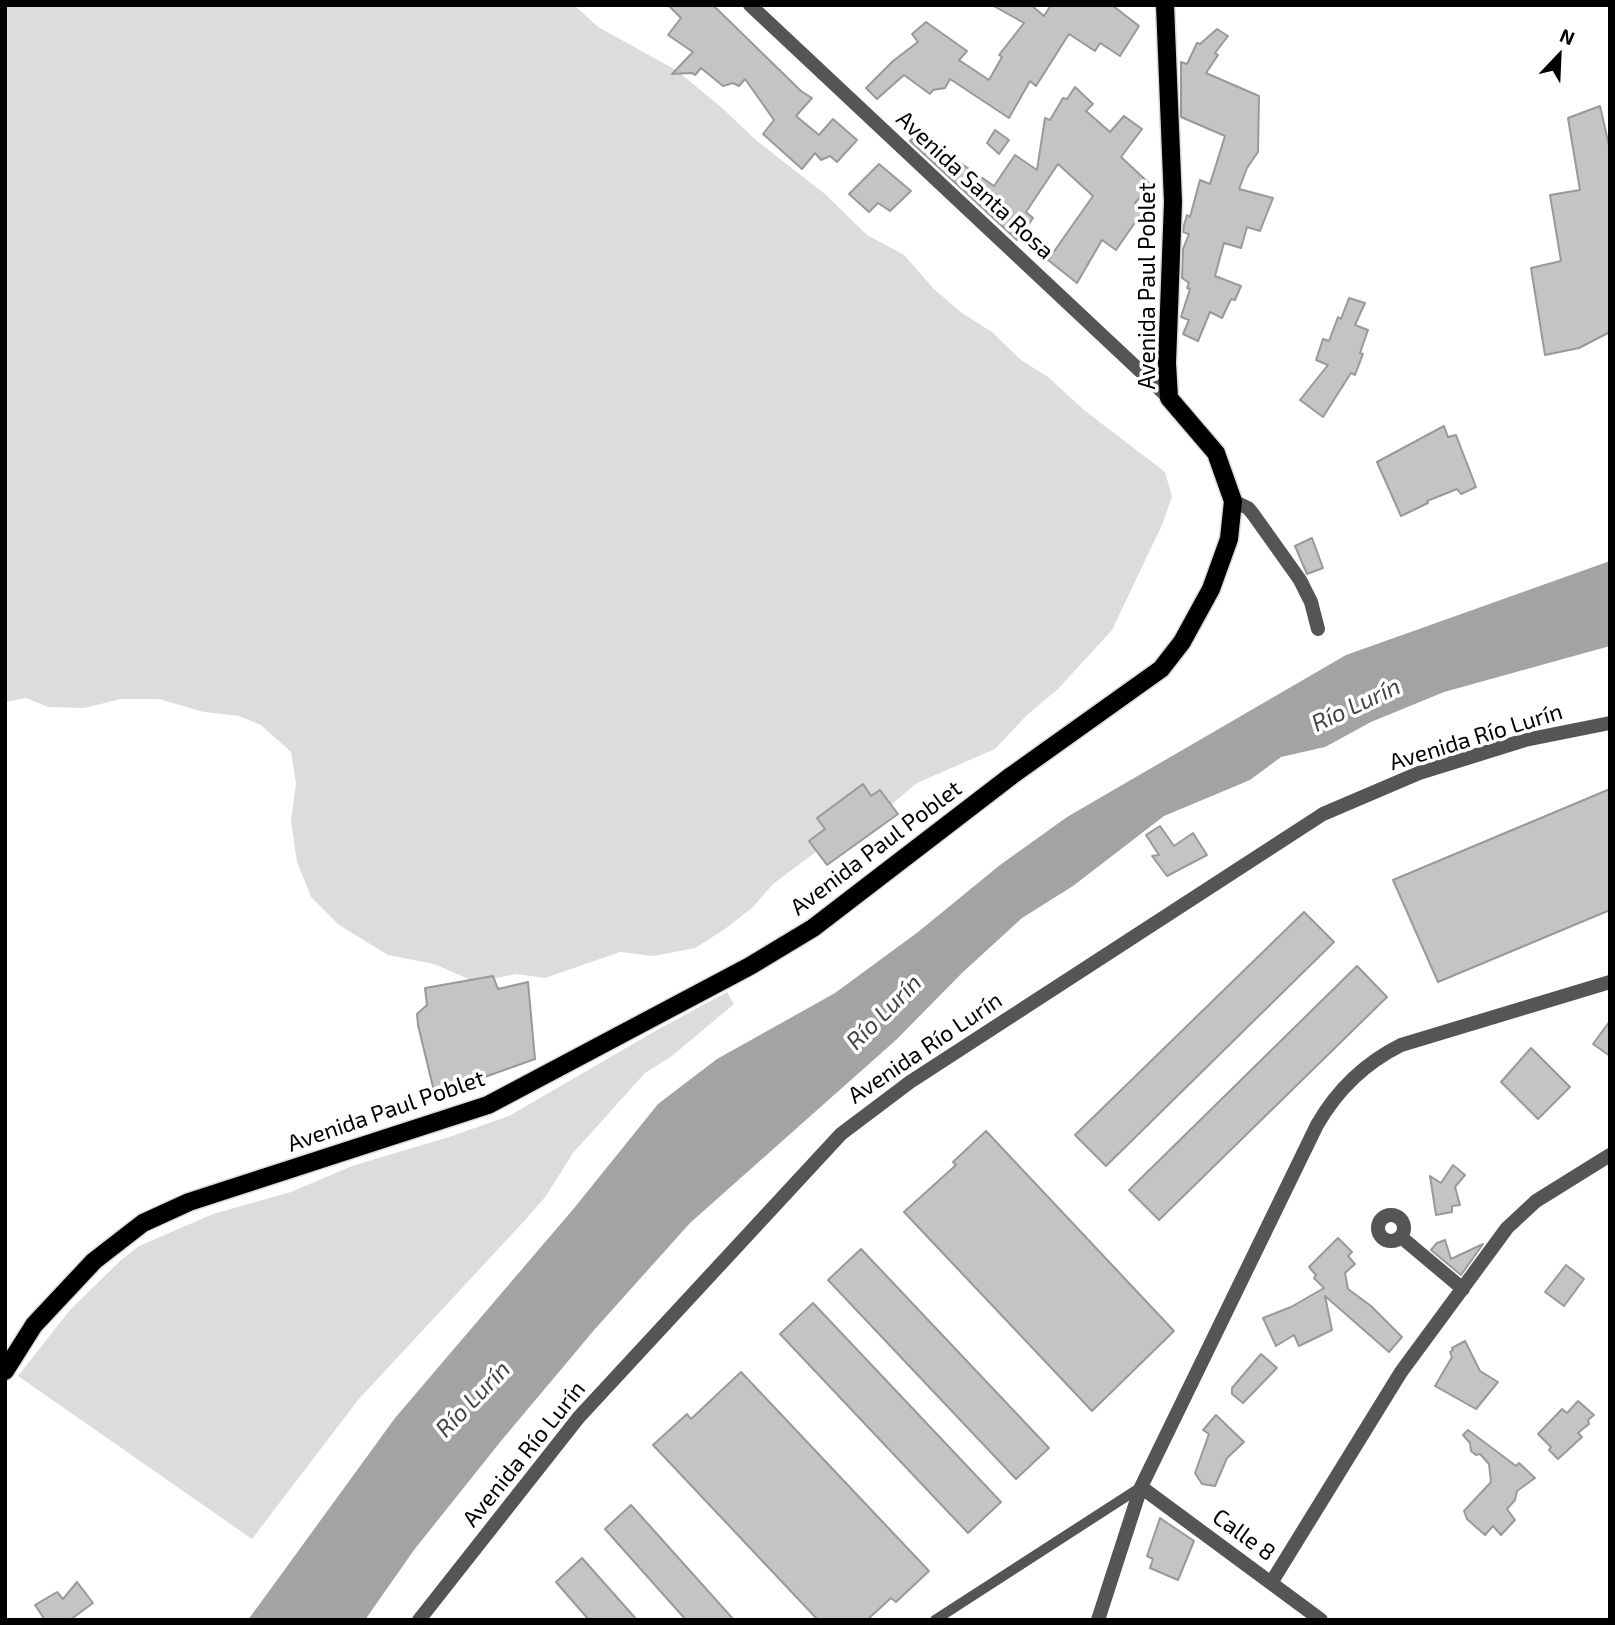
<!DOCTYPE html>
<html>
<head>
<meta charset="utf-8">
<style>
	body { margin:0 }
	#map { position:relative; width:1615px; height:1625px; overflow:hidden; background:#fff; font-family:"Exo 2",sans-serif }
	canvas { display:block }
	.frame { position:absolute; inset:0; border:7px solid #000; pointer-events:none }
	.north { position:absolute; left:1524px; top:21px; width:70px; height:70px; -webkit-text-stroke:5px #fff; paint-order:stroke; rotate:23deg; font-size:19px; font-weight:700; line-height:28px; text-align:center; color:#000 }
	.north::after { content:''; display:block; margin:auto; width:24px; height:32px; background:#000; clip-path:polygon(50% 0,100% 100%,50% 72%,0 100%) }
</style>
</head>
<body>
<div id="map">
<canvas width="1615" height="1625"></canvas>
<div class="frame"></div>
<div class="north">N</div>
</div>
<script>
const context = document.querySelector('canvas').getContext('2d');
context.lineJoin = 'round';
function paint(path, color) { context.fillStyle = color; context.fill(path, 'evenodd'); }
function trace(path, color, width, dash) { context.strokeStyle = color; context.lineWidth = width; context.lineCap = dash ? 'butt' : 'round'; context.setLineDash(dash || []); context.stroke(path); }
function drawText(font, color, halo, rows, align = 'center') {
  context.font = font + ' "Exo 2",sans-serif'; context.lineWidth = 7; context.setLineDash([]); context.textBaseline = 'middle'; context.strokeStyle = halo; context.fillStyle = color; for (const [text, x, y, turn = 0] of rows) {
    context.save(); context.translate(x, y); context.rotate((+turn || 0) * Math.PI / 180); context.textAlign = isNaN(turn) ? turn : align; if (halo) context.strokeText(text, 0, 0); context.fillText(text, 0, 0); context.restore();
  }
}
const green = new Path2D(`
	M5,5H574L598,27L676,70L721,107L757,141L825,194L867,235L904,255L934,289L962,313L992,332L1021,360L1048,377L1084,410L1165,472L1172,497L1162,525L1112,630L1058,689L1027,715L995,749L917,783L869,823L845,830L773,884L753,907L725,929L695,948L653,956L620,952L545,978L516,974L476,982L434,964L388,955L339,925L311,897L297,862L291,821L296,783L291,752L261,725L239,716L204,712L159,699H121L84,708L48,707L26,698L5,702Z
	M727,992L734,1004L672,1056L645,1073L573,1153L546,1196L527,1218L358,1400L252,1539L18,1376L70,1310L120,1261L139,1246L213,1214L291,1192L352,1166L449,1137L509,1116L657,1030Z`);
const water = new Path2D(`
	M1610,561V646L1444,692L1371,722L1325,747L1281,757L1250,780L1164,816L1073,886L1022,918L962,973L896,1040L690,1223L595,1329L501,1441L414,1550L365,1620H248L395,1418L575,1207L658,1104L717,1059L835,993L918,932L1000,865L1067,817L1346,655Z`);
const building = new Path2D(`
	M668,5H712L717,9L801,91L812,98L796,116L819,135L833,119L857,140L837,162L830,156L821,160L815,153L802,169L763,134L774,120L745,79L739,86L733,83L723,86L701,68L695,75L692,73L672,74L693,52L668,35L681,18Z
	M992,5H1031L1044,16L1051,5H1112L1139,26L1120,56L1100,43L1095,51L1069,34L1036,86L1030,81L1009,118L950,79L945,88L933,90L930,94L904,75L877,99L866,88L893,61L918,42L912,34L926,22L967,51L959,60L989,80L1002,57L999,55L1024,23Z
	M1217,29L1228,36L1215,53L1218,55L1206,73L1259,96L1258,152L1247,168L1239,189L1273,198L1260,231L1247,227L1241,248L1224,243L1215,276L1241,286L1235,300L1231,299L1222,318L1210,312L1198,341L1183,334L1189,320L1181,317L1190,289L1187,288L1189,283L1182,278L1183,249L1189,234L1183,232L1184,225L1187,215L1190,217L1200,180L1210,184L1225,136L1181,117V62L1187,64L1197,43L1200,44Z
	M1075,87L1093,104L1086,111L1110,132L1124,116L1142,129L1121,157L1151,185L1135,203L1143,211L1116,250L1102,240L1077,283L1048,260L1093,196L1058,164L1026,212L1033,218L1017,240L910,141L920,130L946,153L994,186L1015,155L1037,170L1045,118L1050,120L1063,98L1067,99Z
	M1600,106L1610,150V332L1579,348L1545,355L1531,268L1561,261L1550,195L1580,190L1568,118Z
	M995,130L1009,140L999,154L987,143Z
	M879,164L911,191L890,211L878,203L869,212L849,194Z
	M1349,298L1365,303L1355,325L1368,330L1360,353L1363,354L1355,375L1351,373L1323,417L1300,400L1328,365L1316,360L1323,339L1329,341L1338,317L1341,319Z
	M1444,426L1448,437L1456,435L1476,487L1461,494L1457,489L1427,501L1428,503L1401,516L1377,462Z
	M1312,538L1323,568L1307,574L1295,546Z
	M863,784L871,796L880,790L898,814L827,865L809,841L825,829L817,818Z
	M1610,789V910L1438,982L1393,880Z
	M1160,826L1174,846L1193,833L1207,855L1167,876L1152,856L1159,855L1146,835Z
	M1304,912L1334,942L1106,1166L1075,1135Z
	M1357,966L1387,997L1159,1220L1129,1190Z
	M493,976L498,989L528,982L535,1059L437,1094L433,1087L418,1025L417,1014L427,1005L425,988Z
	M1610,1021V1056L1593,1044Z
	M1531,1048L1570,1087L1538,1119L1501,1082Z
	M986,1131L1174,1331L1092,1411L904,1212L956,1165L953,1162Z
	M1453,1165L1465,1175L1455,1187L1460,1205L1452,1206V1212L1436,1215L1430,1176L1441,1183Z
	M1338,1238L1352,1252L1348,1256L1355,1264L1345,1273L1348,1289L1371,1306L1402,1337L1389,1352L1325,1296L1332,1330L1299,1346L1294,1335L1276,1346L1263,1318L1291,1307L1324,1288L1314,1278L1316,1275L1309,1267Z
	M1445,1240L1451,1259L1483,1244L1461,1275L1431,1250L1437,1243Z
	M861,1249L1049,1448L1016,1479L828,1280Z
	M1566,1265L1584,1279L1564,1306L1545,1292Z
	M813,1303L1001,1502L968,1533L780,1334Z
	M1465,1341L1480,1371L1498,1382L1476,1409L1435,1386L1452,1357L1450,1352L1453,1350L1452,1348Z
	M1261,1354L1277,1368L1243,1403L1232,1394V1388Z
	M741,1372L929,1571L896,1602L891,1598L867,1620H818L653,1445L687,1414L691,1419Z
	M1578,1401L1594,1415L1588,1420L1589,1424L1578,1433L1582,1437L1558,1459L1549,1450L1551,1447L1538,1434L1562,1409L1567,1413Z
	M1216,1415L1244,1442L1227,1458L1215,1486L1202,1484L1195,1473L1209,1434L1203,1430Z
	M1468,1430L1516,1466L1519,1463L1535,1478L1517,1491L1515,1500L1507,1509L1515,1520L1501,1535L1493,1526L1485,1535L1467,1519L1464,1511L1491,1482L1489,1464L1480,1454L1476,1455L1471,1451L1470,1443L1463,1435Z
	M631,1505L734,1620H686L605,1529Z
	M1160,1518L1194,1541L1178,1580L1150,1568L1153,1559L1147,1556Z
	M582,1558L637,1620H589L556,1582Z
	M77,1582L93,1603L70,1620H45L35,1605L57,1592L63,1599Z`);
const service = new Path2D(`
	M935,1620L1141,1487`);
const minor = new Path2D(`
	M750,5L1169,398
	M1233,501L1248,508L1253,514L1300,580L1311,602L1318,629
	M1378 1228a13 13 0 1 1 26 0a13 13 0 1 1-26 0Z
	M1401,1237L1463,1289
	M1141,1487L1321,1620
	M1271,1583L1401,1372L1507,1228L1536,1201L1610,1155
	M419,1620L579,1417L841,1134L910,1082L1323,814L1419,773L1525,740L1610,723
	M1098,1620L1141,1487L1317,1125C1337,1090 1363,1064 1401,1045L1610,982`);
const primary = new Path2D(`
	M5,1371L34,1325L94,1261L143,1223L189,1202L488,1105L750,966L813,928L1011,776L1161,669L1182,642L1211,589L1229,539L1233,501L1216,453L1169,398L1167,363L1173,202L1165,5`);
const streetNames = [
	["Avenida Santa Rosa",975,185,43],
	["Avenida Paul Poblet",1147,286,-90],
	["Avenida Río Lurín",1476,737,-17],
	["Avenida Paul Poblet",876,848,-37],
	["Avenida Río Lurín",925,1048,-34],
	["Avenida Paul Poblet",386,1111,-19],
	["Avenida Río Lurín",524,1454,-51],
	["Calle 8",1244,1535,36]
];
const waterNames = [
	["Río Lurín",1356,705,-25],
	["Río Lurín",884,1012,-45],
	["Río Lurín",473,1399,-46]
];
paint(green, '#dcdcdc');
paint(water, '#a3a3a3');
paint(building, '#c4c4c4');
trace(building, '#999', 2);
trace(primary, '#dbdbdb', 21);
trace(service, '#555', 10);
trace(minor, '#555', 14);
trace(primary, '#000', 18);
drawText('23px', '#000', '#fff', streetNames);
drawText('italic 24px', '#444', '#fff', waterNames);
</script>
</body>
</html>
